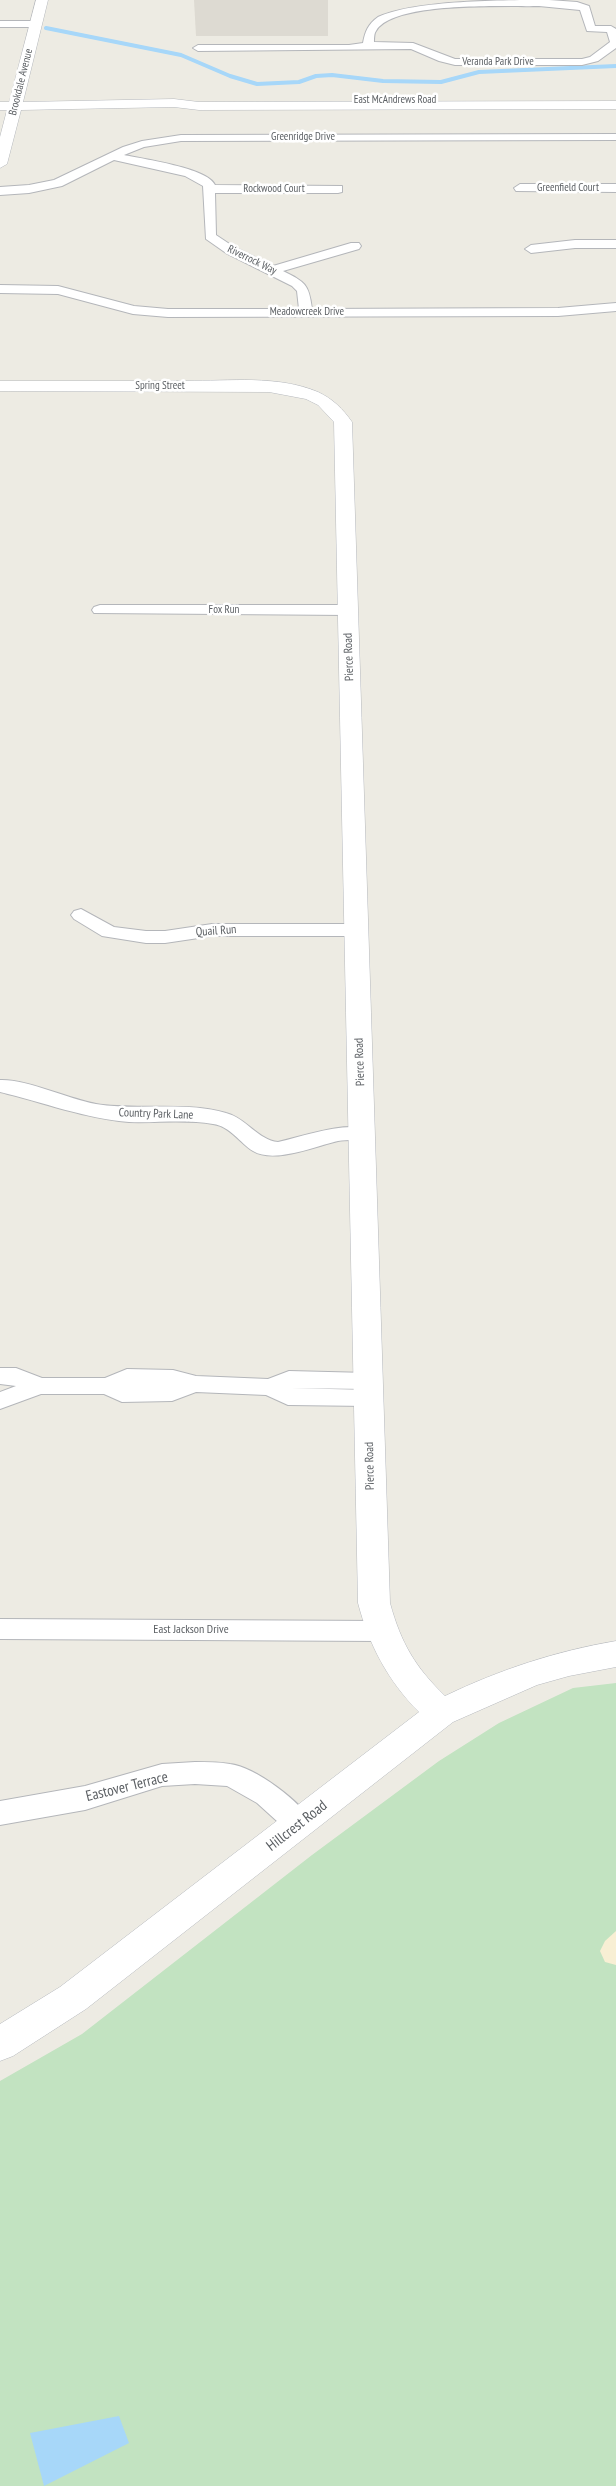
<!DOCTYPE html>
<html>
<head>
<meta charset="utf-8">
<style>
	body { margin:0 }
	canvas { display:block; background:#edebe3 }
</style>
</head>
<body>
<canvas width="616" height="2486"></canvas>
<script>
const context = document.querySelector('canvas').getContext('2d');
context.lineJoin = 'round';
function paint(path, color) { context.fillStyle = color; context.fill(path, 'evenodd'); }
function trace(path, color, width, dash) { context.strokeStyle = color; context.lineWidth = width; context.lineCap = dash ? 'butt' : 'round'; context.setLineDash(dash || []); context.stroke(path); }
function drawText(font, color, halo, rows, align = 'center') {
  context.font = font + ' "PT Sans Narrow",sans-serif'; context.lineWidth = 5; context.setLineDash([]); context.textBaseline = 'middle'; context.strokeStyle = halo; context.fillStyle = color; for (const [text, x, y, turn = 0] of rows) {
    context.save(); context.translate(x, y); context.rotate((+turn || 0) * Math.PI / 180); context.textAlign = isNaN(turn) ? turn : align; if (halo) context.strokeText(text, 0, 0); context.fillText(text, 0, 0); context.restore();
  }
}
const education = new Path2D(`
	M194,0H328V36H196Z`);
const green = new Path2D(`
	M616,1683V2486H0V2081L82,2034L312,1855L439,1761L499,1723L573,1688Z`);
const sand = new Path2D(`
	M616,1931V1965L605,1962L600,1951L605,1941Z`);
const water = new Path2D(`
	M119,2416L129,2443L44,2486L30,2433Z`);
const stream = new Path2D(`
	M46,28L181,55L230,76L257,84L299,82L316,76L332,75L383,81L441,82L479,72L616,66`);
const street = new Path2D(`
	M549,0L577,2L589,6L595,26H611L616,29V48L598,61L582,65H455L439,61L411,49L198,51L193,48L198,45H349L363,43C365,32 368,24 378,17C414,0 505,0 549,0ZM539,6L580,10L587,31L607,32L610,42L590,57L582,59H455L413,43L374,42C374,39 374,33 376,31C393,1 506,7 539,6Z
	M0,21H35L40,24L35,27H0Z
	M616,134V140L181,141L144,147L124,155C143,159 208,168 215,185L342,186V192L338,193H215L216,235L234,247L273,266L351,243H359L361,246L359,249L283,271C305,282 309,284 312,309L558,308L616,303V311L558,316L168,317L133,314L58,294L0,293V285L58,286L134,306L168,309H299L297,291L292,286L226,253L206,239L203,186L185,176L114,160L62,186L29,193L0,195V187L29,185L54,180L123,147L142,141L181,135Z
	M520,184H616V192L516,191L514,188Z
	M575,240H616V248H575L531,253L525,249L531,245Z
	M100,605H348L356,610L348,615L94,613L92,610L94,607Z
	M81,909L114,927L146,931H165L212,924H356L363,926L366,930L363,934L356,936H212L165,943H146L102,936L74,919L71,915L74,911Z
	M0,1080C27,1079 68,1099 96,1104C139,1111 184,1101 226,1113C246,1118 258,1140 278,1142C306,1136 340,1122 369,1129L372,1134L369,1139C358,1141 348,1139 338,1141C316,1146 274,1164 253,1151C240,1143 230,1126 213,1124C185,1119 158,1123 129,1122C87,1119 42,1102 0,1092Z
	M0,1368H16L42,1378H105L127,1369L173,1370L196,1376L268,1379L289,1371L368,1373L376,1375L380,1381L376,1387L368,1389L291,1388L368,1390L377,1392L380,1398L377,1404L368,1406L288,1405L266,1395L196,1392L172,1401L122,1402L104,1394H41L0,1409V1392L16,1386L0,1384Z
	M0,1619L381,1621L390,1624L394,1631L390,1638L381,1641L0,1639Z
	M195,1762C206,1762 219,1762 230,1764C255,1767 302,1802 313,1824L309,1832L299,1836L289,1832L257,1803L227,1786L195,1784L162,1786L85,1810L0,1825V1801L85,1786L162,1764Z`);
const secondary = new Path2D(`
	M36,0H48L23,102L174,99L199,102L616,101V109L199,110L174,107L21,110L7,164L0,168V137L7,110H0V102H9Z
	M0,381C62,381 124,381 186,381C229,381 278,375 318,392C333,399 343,409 352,422L390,1603C401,1643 415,1667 445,1696C499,1670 556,1651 616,1641V1667L569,1676L537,1685L453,1722L86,2009L13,2056L0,2061V2024L60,1987L419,1712C388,1681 369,1645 358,1603L334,422L318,405L306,399L269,392L0,391Z`);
const farStreetnames = [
	["Veranda Park Drive",498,62],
	["Brookdale Avenue",21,82,-76],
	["East McAndrews Road",395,100],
	["Greenridge Drive",303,137],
	["Greenfield Court",568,188],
	["Rockwood Court",274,189],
	["Riverrock Way",252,260,26],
	["Meadowcreek Drive",307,312],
	["Spring Street",160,386],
	["Fox Run",224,610]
];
const streetNames = [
	["Pierce Road",349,657,-92],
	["Quail Run",216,931,-4],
	["Pierce Road",360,1062,-92],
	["Country Park Lane",156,1114,2],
	["Pierce Road",370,1466,-91],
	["East Jackson Drive",191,1630]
];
const nearStreetnames = [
	["Eastover Terrace",127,1787,-14],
	["Hillcrest Road",297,1826,-38]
];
paint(education, '#dddad2');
paint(green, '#c2e3c1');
paint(sand, '#f8efd4');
paint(water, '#a7d7f9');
trace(stream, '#a7d7f9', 4);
trace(street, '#b4b6ba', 2);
trace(secondary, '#b5b8bd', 1);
paint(street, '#fff');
paint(secondary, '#fff');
drawText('11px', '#5b5f63', '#fff', farStreetnames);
drawText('12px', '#5b5f63', '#fff', streetNames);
drawText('15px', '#5b5f63', '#fff', nearStreetnames);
</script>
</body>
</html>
